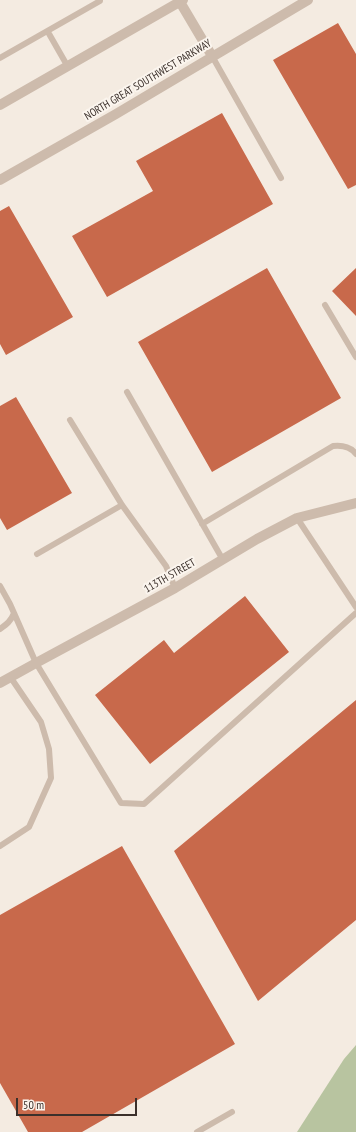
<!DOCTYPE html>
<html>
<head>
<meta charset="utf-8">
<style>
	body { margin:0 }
	#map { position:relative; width:356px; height:1132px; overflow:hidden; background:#f4ebe1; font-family:"PT Sans Narrow",sans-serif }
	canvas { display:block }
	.scale { position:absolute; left:16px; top:1098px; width:121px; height:18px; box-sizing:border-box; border:2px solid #3b302b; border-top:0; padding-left:5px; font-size:12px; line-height:14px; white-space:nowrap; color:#3b302b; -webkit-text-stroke:3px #fbf5ee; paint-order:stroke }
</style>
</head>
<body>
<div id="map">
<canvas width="356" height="1132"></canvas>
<div class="scale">50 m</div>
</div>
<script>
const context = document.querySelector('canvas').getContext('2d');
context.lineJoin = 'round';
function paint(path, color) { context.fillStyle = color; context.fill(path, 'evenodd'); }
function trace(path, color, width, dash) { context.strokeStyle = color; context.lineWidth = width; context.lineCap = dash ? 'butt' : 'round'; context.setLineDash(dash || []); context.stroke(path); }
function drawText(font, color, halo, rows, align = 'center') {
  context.font = font + ' "PT Sans Narrow",sans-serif'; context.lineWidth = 4; context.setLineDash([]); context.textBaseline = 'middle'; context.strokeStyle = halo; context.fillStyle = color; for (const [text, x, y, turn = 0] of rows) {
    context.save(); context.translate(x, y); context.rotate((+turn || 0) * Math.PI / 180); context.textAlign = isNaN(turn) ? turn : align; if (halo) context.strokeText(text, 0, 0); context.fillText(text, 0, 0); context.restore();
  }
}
const green = new Path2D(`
	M356,1045V1132H297L344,1059Z`);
const building = new Path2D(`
	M338,23L356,54V185L348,189L273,60Z
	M222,113L273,204L107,297L72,236L153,191L136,161Z
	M9,206L73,317L6,355L0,344V211Z
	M267,268L341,398L212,472L138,342Z
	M356,268V316L332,291Z
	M16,397L72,493L7,530L0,518V406Z
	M245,596L289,652L150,764L95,695L164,640L174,653Z
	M356,700V920L258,1001L174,851Z
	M122,846L235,1044L82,1132H28L0,1083V915Z`);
const service = new Path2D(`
	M48,32L68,67
	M212,56L281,178
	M0,58L100,1V0
	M325,305L356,357
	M127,392L223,560
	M70,420L122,505L166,566L175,588
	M297,518L356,607
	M202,524L333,446C342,445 350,446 356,454
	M37,554L122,505
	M0,586L10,604L14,613C11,621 7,624 0,629
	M14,613L36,663L121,803L144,804L356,613
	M0,846L29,827L51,778L49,749L41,722L11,678
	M197,1132L232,1112`);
const minor = new Path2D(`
	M0,683L36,663L175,588L257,539L297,518L356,503`);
const tertiary = new Path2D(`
	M180,2L212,56
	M0,105L183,0
	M0,180L116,114L308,0`);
const streetNames = [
	["NORTH GREAT SOUTHWEST PARKWAY",148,80,-31],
	["113TH STREET",170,576,-30]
];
paint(green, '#b8c4a0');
paint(building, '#c8694b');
trace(service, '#cdbbac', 6);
trace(minor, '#cdbbac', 10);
trace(tertiary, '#cdbbac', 10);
drawText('11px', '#3b302b', '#fbf5ee', streetNames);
</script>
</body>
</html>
